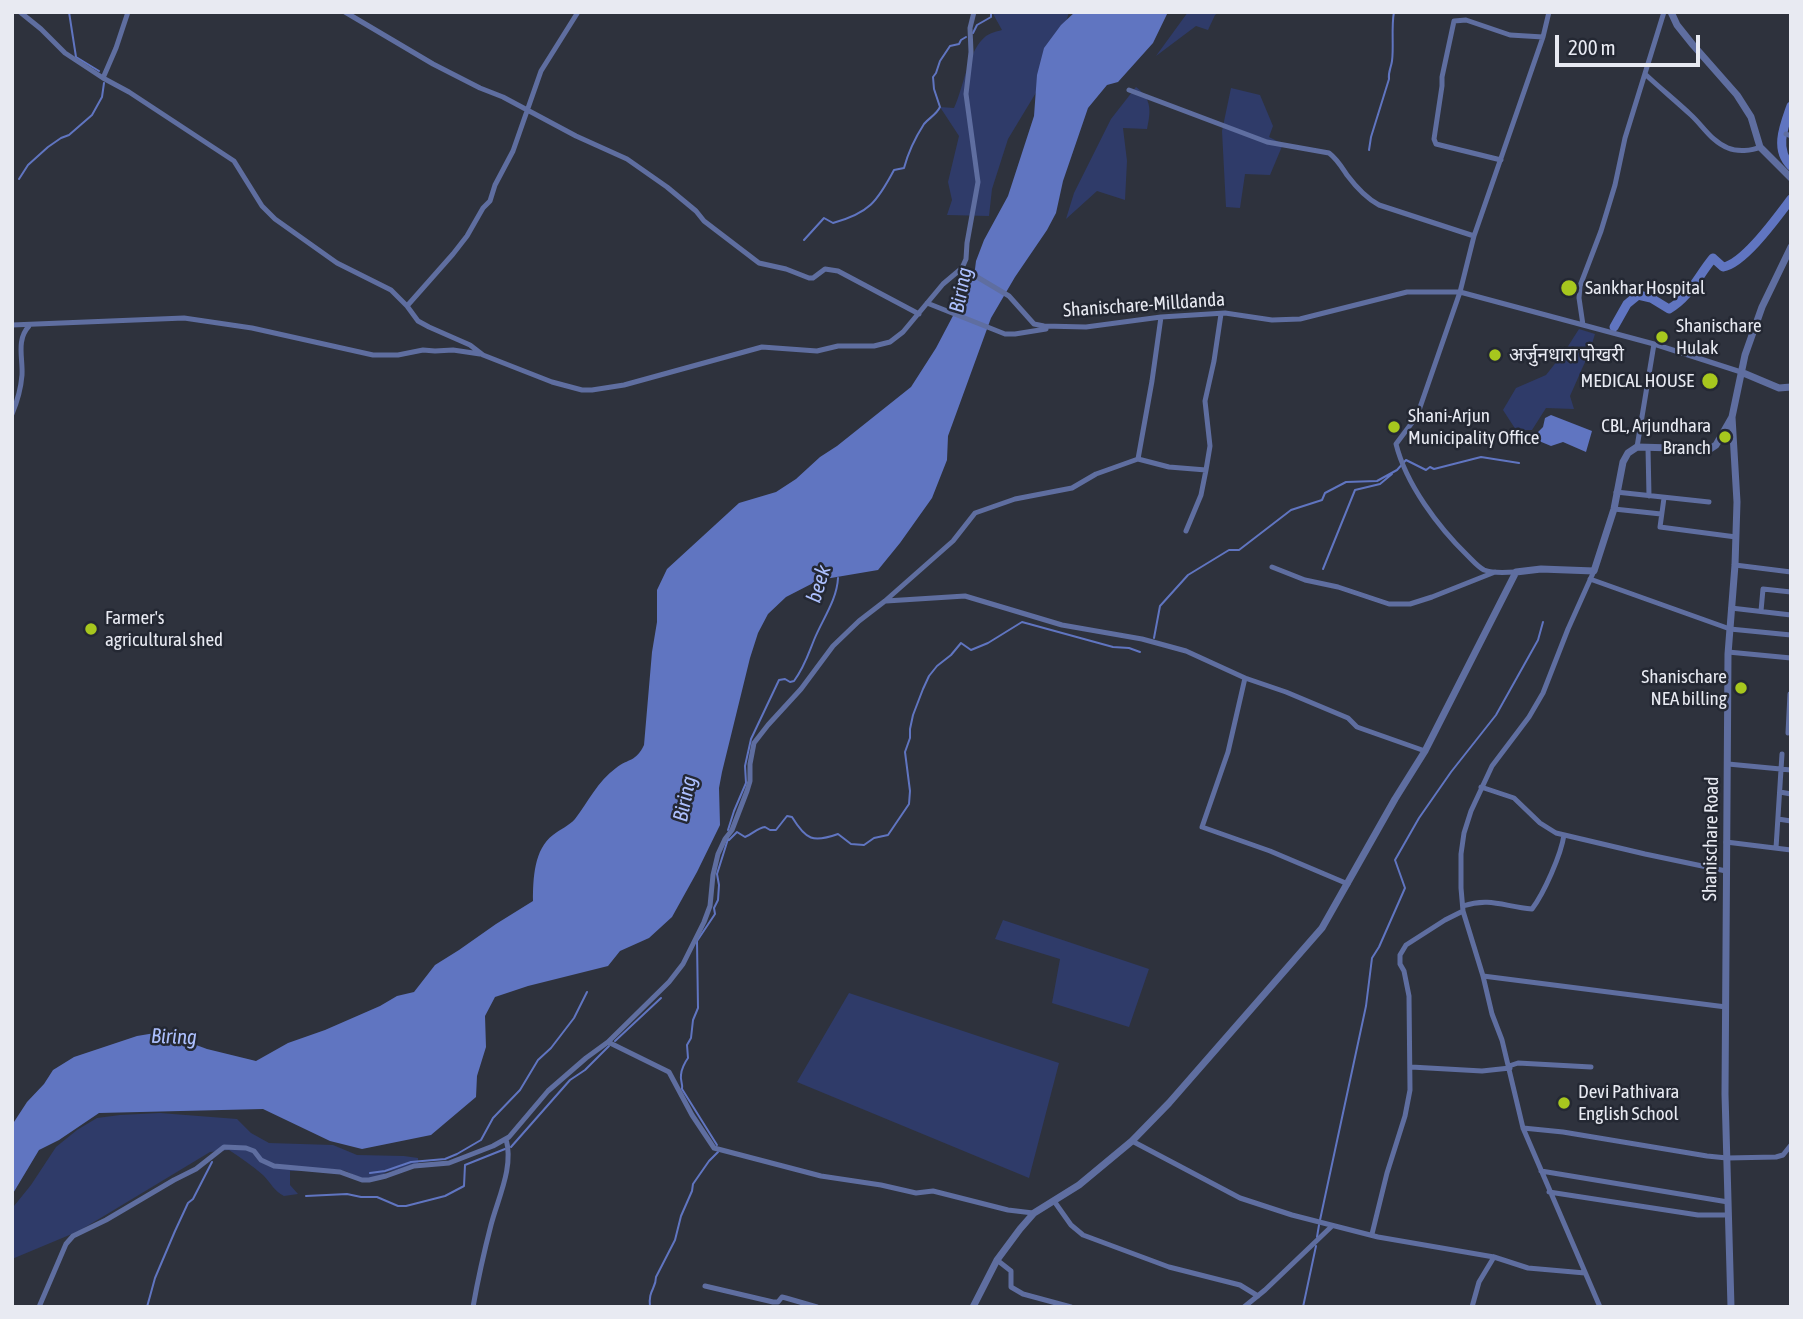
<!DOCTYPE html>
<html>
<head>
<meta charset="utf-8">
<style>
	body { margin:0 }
	#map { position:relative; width:1803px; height:1319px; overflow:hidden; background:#2e323d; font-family:"Asap Condensed",sans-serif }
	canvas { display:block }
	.frame { position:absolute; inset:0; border:14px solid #e8eaf2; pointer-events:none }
	.scale { position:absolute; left:1555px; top:35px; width:145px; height:32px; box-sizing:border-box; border:4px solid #e8eaf2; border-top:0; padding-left:9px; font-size:21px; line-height:24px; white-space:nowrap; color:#e8eaf2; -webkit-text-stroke:5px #242833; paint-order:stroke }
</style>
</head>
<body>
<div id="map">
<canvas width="1803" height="1319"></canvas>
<div class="frame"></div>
<div class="scale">200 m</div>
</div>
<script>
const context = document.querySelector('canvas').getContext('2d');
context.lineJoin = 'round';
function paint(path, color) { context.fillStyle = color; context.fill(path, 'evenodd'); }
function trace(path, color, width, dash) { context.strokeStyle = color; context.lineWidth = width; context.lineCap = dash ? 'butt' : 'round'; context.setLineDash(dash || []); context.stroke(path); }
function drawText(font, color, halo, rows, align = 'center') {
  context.font = font + ' "Asap Condensed","Noto Sans Devanagari",sans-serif'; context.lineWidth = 5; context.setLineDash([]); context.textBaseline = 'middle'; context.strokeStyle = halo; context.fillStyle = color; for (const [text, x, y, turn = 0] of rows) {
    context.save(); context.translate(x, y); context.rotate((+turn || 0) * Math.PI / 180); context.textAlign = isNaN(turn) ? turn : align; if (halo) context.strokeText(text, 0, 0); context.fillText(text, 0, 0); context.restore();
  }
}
const green = new Path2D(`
	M992,12H1069L1062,36L1037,91L1008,139L992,189L989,216L947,215L952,200L948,182L959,136L940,107L954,108C964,87 968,50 986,36C990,33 998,31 1002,30Z
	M1188,12H1220L1215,15L1208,30L1196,26L1156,56Z
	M1136,87C1152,99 1151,111 1147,129L1123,128L1127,161L1125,200L1097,191L1066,219L1074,193L1111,119Z
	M1231,88L1260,95L1273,126L1269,137L1283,144L1270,175L1245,174L1240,208L1226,207L1222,131Z
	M1579,329L1595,334L1589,353L1570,396L1574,409L1546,408L1532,430H1516L1503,410L1516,388L1546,375L1565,351Z
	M1003,920L1149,969L1129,1027L1052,1003L1060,959L995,939Z
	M849,993L1059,1063L1029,1178L797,1082Z
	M160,1113L237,1119L251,1133L269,1143L333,1145L357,1155L404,1156L418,1158V1166L386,1172L377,1180L360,1178L346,1171L334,1169L290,1171V1185L298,1194L284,1196C274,1191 271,1183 263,1175C253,1166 241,1158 229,1150L210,1152L79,1231L12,1259V1211L14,1206L31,1185L56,1147L77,1130L97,1118L120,1115Z`);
const water = new Path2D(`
	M1075,12H1168L1153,43L1118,82L1107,85L1088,108L1063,181L1056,213L1047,230L1015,277L991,318L948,436L947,460L932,498L900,543L878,570L819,580L786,597L768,614L758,633L750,658L722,772L719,788L720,825L697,872L672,917L649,938L620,951L608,966L528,986L495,997L485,1016L486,1047L477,1076L476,1097L431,1135L362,1149L330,1141L263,1109L99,1113L59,1140L39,1150L12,1195V1125L27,1102L44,1084L53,1070L74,1057L137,1036L161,1032L207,1049L256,1061L288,1043L325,1030L380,1006L397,996L414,992L435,965L459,950L496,924L533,901C533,879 534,849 553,835C560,829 569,826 575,819C588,802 598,781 616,768C629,758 636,762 644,745L652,652L657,622V590L667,569L739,503L776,492L796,479L820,457L837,446L911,387L936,348L965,293L975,269L976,261L984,240L1008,196L1034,116L1037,75L1044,48L1061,25Z
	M1551,415L1592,431L1586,452L1563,442L1551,446L1539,441L1537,433L1543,427L1545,418Z`);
const stream = new Path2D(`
	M69,12L76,57L99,71
	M973,33L977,25L991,17V12
	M1369,150L1371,137L1389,79C1388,72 1391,68 1392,61C1394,47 1391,27 1394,12
	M19,179L28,165L48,147L61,138L69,135L92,115L102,97L104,83
	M804,240L824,218L833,223C869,213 877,202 894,170L904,168C908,153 915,138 924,124C930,117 936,115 940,107L934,89L933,77L936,73L940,61L950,46L959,44L961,40L966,37
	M1397,470L1406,460L1426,470L1430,467L1434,469L1481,457L1519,463
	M1323,569L1355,490L1380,484L1392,474
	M1154,638L1160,606L1188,575L1229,550H1239L1291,510L1322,500L1325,493L1346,482L1377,481L1397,470
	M728,830L734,811L746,783L745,766L751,739L779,680L785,679L790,682L794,681C804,668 808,655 814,640C822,620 837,600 838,578
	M729,840L737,832L745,837C753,834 757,828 765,827L770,830H776L787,816L792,817C806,840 813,843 838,834L851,844L864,845L874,838L888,835L909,804L910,791L905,752L910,738V729L913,715L923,689L929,676L937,666L951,655L961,643L971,650L988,643L1022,622L1113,647L1129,648L1140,652
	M615,1041L661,998
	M717,1145L682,1089C683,1083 680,1081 681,1075C681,1070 685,1062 688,1058L687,1045L691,1038L693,1020L698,1008L697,941L715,914L714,908L718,900L719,885L717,874L728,839
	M511,1147L570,1080L585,1070L609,1046
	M370,1173L385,1171L411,1162L445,1159L457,1154L481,1140L493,1118L520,1090L538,1060L551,1048L574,1018L587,992
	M306,1196L347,1194L361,1197H377L398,1206H406L445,1196L464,1186L465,1165L505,1149
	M1320,1220L1366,1006L1372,958L1379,947L1405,888L1395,860L1419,818L1451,772L1496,715L1538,640L1543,622
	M1317,1237L1319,1225
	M147,1307L155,1278L175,1231L188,1203L193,1199L212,1162
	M650,1307C648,1290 656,1289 656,1277L675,1240L681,1216L692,1191L693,1184L709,1161L718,1152
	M1303,1307L1316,1246`);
const river = new Path2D(`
	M1791,106C1784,126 1774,149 1791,166
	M1614,327L1627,304L1638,295L1651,298L1669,309C1690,297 1698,276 1713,258L1723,267C1744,264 1778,216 1791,199`);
const minor = new Path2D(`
	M20,12L41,29L65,53L103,78L129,92L234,161L262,206L275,219L337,263L391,290L407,306
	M345,12L433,64L480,88L503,97L576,136L627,159L667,187L696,211L704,221L759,263L786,269L809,278H813L825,269L838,271L919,314
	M578,12L541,71L513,151L495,185L490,201L483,208L467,236L453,254L407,306L418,321L429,327L470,345L483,355L552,382L582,390H592L624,385L762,347L817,351L838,346H874L890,342L903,332L943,284L962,268L966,259L967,243L978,182L966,94L971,52L970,28L974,12
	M1645,74C1660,88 1676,101 1691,115C1703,126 1712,142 1728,148C1737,152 1752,151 1760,147
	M103,78L116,48L128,12
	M1129,90L1267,142L1329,153C1337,159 1341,166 1347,175C1356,187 1366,198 1379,205L1474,236
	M1786,134L1791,136
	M1501,160L1436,144L1434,139L1442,86V77L1454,21L1466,20L1510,35L1543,37
	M962,268L1009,296L1034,324L1044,326L1086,327L1161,317L1225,313L1272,320L1300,319L1407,292H1460L1654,344L1741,372
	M927,303L1005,334H1015L1046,329
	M12,325L184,318L252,328L373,355H398L423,350L435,351L453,350L480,354
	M1583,325L1579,298L1580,286L1601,231L1615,185L1625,138L1664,12
	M12,414C17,402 21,388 22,375C23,358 16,340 29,326
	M1637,447L1654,344
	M1648,448L1649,496
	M1138,459L1152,381L1161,317
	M1616,492L1709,502
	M1664,498L1660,527L1736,537
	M1614,509L1661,514
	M1186,531L1201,495L1206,470
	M1735,565L1791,572
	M1272,567L1305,580L1338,587L1389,604H1410L1432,597L1495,572
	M1594,571L1568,629L1543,693L1529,717L1492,766L1471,811L1464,833L1461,854V888L1463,911L1483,976L1492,1014L1502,1040L1523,1128L1600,1307
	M1516,572C1506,572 1495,574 1484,570C1478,567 1473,561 1468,556C1438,527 1406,484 1396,444L1417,416L1460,292L1474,236L1543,37L1549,12
	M1590,579L1730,629L1791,635
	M886,601L965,596L1062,625L1142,639L1186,651L1245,678L1286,692L1348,718L1357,727L1425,751
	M1731,608L1791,615
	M1761,611L1763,589L1791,592
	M1728,652L1791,658
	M1245,678L1228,752L1202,827L1270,851L1348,884
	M1788,733L1790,694
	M1728,764L1791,770
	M1481,787L1514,798L1540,823L1556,833L1645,854L1726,871
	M1780,792L1791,794
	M1778,819L1791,821
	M1726,842L1791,850
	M1776,848L1782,754
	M1463,906C1490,897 1505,907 1532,909C1544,893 1561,855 1564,835
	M1483,976L1726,1007
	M608,1042L669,982L683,964L704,922L710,906L713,875L718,854L725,839L732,830L747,791L750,781V764L754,743L768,725L801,689L833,646L859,621L885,601L953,541L975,513L1015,499L1072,488L1096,474L1138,459L1169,467L1206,470L1210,446L1205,401L1214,361L1221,314
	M1509,1066L1518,1063L1591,1067
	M1411,1067L1482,1071L1510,1068
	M1523,1128L1563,1132L1707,1156L1727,1158L1776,1157L1783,1155L1791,1145
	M1132,1141L1240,1198L1292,1215L1378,1237L1494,1257L1528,1268L1585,1273
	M1541,1171L1728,1202
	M1549,1192L1698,1215H1728
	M1054,1201L1071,1225L1083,1235L1169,1267L1240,1285L1258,1296
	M1372,1234L1387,1173L1405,1116L1410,1090L1409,996L1404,971L1400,964V955L1406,945L1445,920L1463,911
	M997,1260L1011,1271V1287L1023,1294L1071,1307
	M705,1286L773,1302H778L782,1297L786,1298L817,1307
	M39,1307L66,1244L73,1236L106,1220L174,1180L196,1169L224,1147L246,1148L254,1151L261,1160L274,1166L340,1172L362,1180H369L386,1176L414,1166L449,1163L493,1146L509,1137L548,1091L586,1058L608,1042L669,1072L692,1115L714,1148L821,1176L881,1185L916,1193L933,1191L1008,1210L1033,1213
	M473,1307C478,1279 484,1252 491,1225C498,1198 514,1167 506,1139
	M1244,1307L1265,1290L1332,1226
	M1472,1307L1479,1282L1494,1257`);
const tertiary = new Path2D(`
	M1671,12L1677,25L1693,45L1737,95L1751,117L1760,147L1791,178
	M1741,372L1779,388L1791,387
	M973,1307L997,1260L1020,1229L1034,1213L1079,1185L1132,1141L1169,1103L1322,928L1395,799L1425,751L1516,572L1541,569L1594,571L1614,509L1623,462L1628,453L1637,447L1710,449L1716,445L1732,417
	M1731,1307L1725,1094L1728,654L1735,565L1737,502L1732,417L1745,355L1762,307L1791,247`);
const markers = [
	[1569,288,9,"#a7c71e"],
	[1662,337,7,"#a7c71e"],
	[1495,355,7,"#a7c71e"],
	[1710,381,9,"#a7c71e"],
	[1394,427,7,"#a7c71e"],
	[1725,437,7,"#a7c71e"],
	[91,629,7,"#a7c71e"],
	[1741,688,7,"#a7c71e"],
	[1564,1103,7,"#a7c71e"]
];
const poiNames = [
	["Sankhar Hospital",1585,288],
	["Shanischare",1676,326],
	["Hulak",1676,348],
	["अर्जुनधारा पोखरी",1509,355],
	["MEDICAL HOUSE",1694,381,"right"],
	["Shani-Arjun",1408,416],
	["Municipality Office",1408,438],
	["CBL, Arjundhara",1711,426,"right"],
	["Branch",1711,448,"right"],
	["Farmer's",105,618],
	["agricultural shed",105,640],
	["Shanischare",1727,677,"right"],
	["NEA billing",1727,699,"right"],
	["Devi Pathivara",1578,1092],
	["English School",1578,1114]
];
const streetNames = [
	["Shanischare-Milldanda",1144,305,-4],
	["Shanischare Road",1711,839,-89]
];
const waterNames = [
	["Biring",961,290,-79],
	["beek",819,584,-73],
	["Biring",685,799,-78],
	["Biring",174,1037,2]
];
paint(green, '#2f3b69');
paint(water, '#6075c1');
trace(stream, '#6075c1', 2);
trace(river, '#6075c1', 9);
trace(minor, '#5f6ea0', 5);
trace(tertiary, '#5f6ea0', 7);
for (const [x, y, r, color] of markers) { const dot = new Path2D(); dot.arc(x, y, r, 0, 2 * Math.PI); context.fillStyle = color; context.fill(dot); trace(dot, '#242833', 2.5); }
drawText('19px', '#e8eaf2', '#242833', poiNames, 'left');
drawText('19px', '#e8eaf2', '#242833', streetNames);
drawText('italic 21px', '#adc0fe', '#242833', waterNames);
</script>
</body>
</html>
